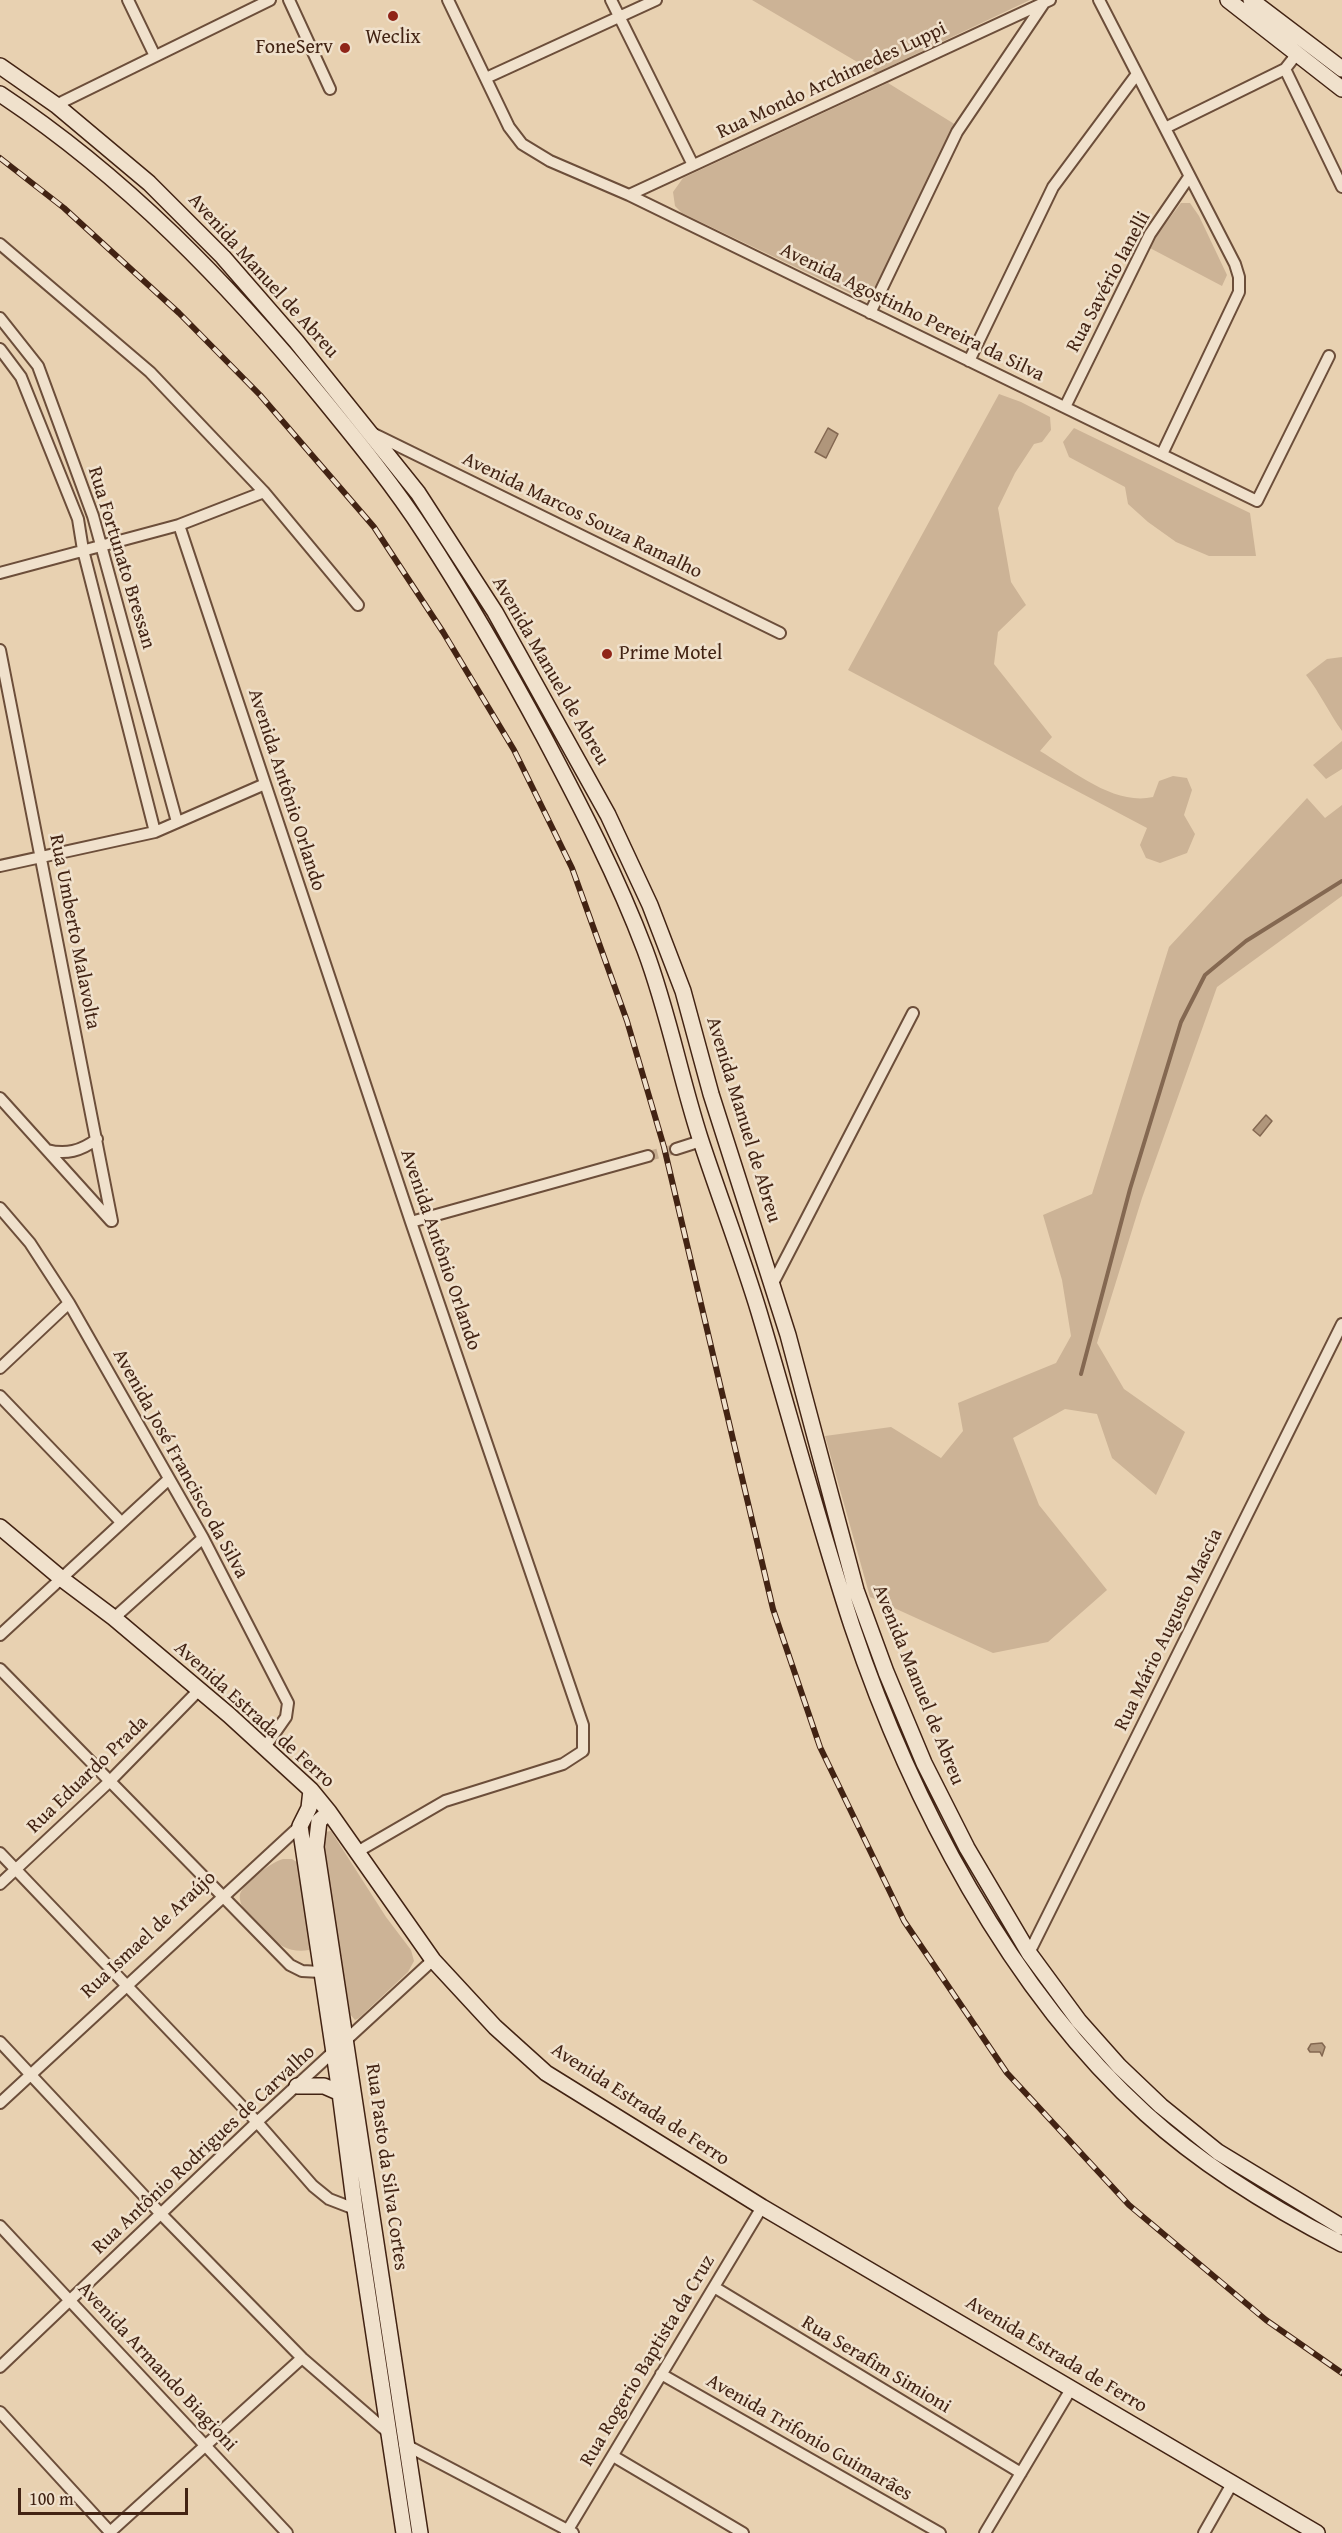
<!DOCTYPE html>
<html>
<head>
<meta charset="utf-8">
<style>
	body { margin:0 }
	#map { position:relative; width:1342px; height:2533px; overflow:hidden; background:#e8d1b1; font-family:"Gentium Book Plus",serif }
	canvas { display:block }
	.scale { position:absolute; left:18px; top:2488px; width:170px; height:27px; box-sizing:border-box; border:3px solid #422313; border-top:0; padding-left:8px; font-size:18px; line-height:21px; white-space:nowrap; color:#422313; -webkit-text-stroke:4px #f0e1cc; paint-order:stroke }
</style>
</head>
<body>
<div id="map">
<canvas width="1342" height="2533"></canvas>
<div class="scale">100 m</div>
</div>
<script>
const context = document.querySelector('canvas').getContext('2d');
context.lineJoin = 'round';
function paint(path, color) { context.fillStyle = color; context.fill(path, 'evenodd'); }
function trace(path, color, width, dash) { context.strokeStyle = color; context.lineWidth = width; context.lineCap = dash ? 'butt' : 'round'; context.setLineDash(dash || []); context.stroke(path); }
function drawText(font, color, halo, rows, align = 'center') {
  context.font = font + ' "Gentium Book Plus",serif'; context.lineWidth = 5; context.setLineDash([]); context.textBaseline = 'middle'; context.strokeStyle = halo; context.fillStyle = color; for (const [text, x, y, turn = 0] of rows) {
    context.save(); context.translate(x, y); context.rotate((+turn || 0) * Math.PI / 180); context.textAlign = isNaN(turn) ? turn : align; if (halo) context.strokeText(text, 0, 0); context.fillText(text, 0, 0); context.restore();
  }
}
const green = new Path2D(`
	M752,0H1030L876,73Z
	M888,83L956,125L950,132L875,291L865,297H858L682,213L675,206L673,192L683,178Z
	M1181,203H1190L1199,216L1227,275L1222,286L1148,247Z
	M999,394L1021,402L1050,417L1051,430L1042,442L1034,444L1015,473L998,508L1011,582L1026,605L998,632L994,664L1052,737L1040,751C1072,770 1114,806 1153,797L1159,781L1173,776L1187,778L1192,790L1184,815L1195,834L1187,853L1160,863L1146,858L1140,845L1147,828L848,670Z
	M1074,428L1250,513L1256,556H1209L1176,542L1148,522L1128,504L1125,487L1069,457L1063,442Z
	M1342,657V731C1329,713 1320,693 1306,675L1327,659Z
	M1342,741V769L1326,779L1313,765Z
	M1307,798L1325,818L1342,805V896L1217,987L1142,1198L1097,1343L1124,1389L1185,1432L1156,1495L1112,1458L1097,1414L1065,1409L1013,1438L1039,1505L1107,1590L1048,1642L993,1653L870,1597L825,1436L891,1427L941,1458L963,1431L958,1403L1056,1363L1071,1336L1062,1280L1043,1215L1092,1194L1169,947Z
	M331,1831L386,1917L411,1950L414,1961L408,1972L359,2018L355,2020L350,2014L323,1840L324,1832Z
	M283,1859H292L300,1864L312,1944L309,1950C279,1956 262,1928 243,1908C241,1904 239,1899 240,1894C244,1882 272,1862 283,1859Z`);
const water = new Path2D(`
	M828,428L838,434L826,458L815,452Z
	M1266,1115L1272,1121L1260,1136L1253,1130Z
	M1322,2043L1325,2047L1322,2056L1320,2052H1310L1308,2049L1311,2044Z`);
const stream = new Path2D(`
	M1081,1374L1130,1189L1181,1022L1205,975L1246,941L1342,881`);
const streetTunnel = new Path2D(`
	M648,1156L676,1149`);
const street = new Path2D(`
	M128,0L155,56
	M289,0L330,89
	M448,0L509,127L522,144L550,161L629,195L1257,501L1329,356
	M611,0L693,165
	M1099,0L1235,264L1239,277V292L1162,454
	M1285,69L1342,187
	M486,78L656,0
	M56,105L270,0
	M1165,128L1285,69L1296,55
	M629,195L1050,0
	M0,244L150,372L264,492L358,605
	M870,313L957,132L1044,3
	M0,318L38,366L93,516L177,822
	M0,349L21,377L78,519L83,550L155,832
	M969,361L1053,187L1137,74
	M1065,407L1150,234L1189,177
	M372,433L780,633
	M179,525L411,1222L583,1725V1751L563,1764L445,1801L357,1852
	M0,573L179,525L264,492
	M0,650L112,1221
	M0,866L155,832L265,784
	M0,1098L111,1221
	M676,1149L701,1141
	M47,1150C66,1155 81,1151 97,1139
	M0,1208L30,1243L69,1303L203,1538L288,1703L286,1717L265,1747
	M411,1222L648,1156
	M772,1285L913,1013
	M0,1368L69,1303
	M0,1396L121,1522
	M114,1618L203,1538
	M0,1635L169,1479
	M0,1669L290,1965L302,1971L321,1972
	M0,1853L257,2122L313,2186L329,2199L355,2209
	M0,1884L109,1782L199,1690
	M1029,1953L1342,1324
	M0,2042L161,2214L302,2358L391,2435
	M0,2103L300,1826
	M0,2226L287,2533
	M714,2287L1021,2473
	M0,2367L257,2122L433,1960
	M661,2374L940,2533
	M0,2412L110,2532
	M404,2444L573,2533
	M613,2456L743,2533
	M109,2533L302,2358
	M566,2533L762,2207
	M985,2533L1071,2389
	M1204,2533L1233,2482`);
const secondary = new Path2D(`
	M1228,0L1342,89
	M1251,0L1342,69
	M0,66L56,105L149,183L223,257L296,341L418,493L495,612L608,815L650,905L683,991L711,1094L788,1335L856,1590L886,1672L924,1763L967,1848L1029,1953L1079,2021L1119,2066L1161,2106L1218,2152L1342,2227
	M0,94C124,176 229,284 322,398C358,442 394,486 425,534C468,600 507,668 544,737C581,807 617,876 645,950C668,1011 680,1076 700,1138C719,1196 741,1253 759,1312C790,1416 818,1522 852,1626C910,1799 1009,1990 1146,2114C1203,2166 1274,2209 1342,2244
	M0,1527L62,1579L114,1618L229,1715L311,1790L329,1812L433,1960L495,2027L546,2073L762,2207L1317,2533
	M311,1790L309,1808L300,1826L340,2093L355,2209L404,2533
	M329,1812L319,1821L316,1847L420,2533
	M297,2086H324L340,2093`);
const rail = new Path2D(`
	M0,158L64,208L179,313L260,395L374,527L443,632L514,750L572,868L627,1021L664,1147L773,1609L820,1747L904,1921L1007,2073L1129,2205L1266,2320L1342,2373`);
const markers = [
	[393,16,6,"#8f2418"],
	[345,48,6,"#8f2418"],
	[607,654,6,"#8f2418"]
];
const poiNames = [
	["Weclix",393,38],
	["FoneServ",333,48,"right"],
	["Prime Motel",619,654,"left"]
];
const streetNames = [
	["Rua Mondo Archimedes Luppi",832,81,-25],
	["Avenida Manuel de Abreu",263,276,48],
	["Rua Savério Ianelli",1109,282,-62],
	["Avenida Agostinho Pereira da Silva",912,313,26],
	["Avenida Marcos Souza Ramalho",582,516,26],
	["Rua Fortunato Bressan",121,558,73],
	["Avenida Manuel de Abreu",550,671,60],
	["Avenida Antônio Orlando",286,790,72],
	["Rua Umberto Malavolta",74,932,79],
	["Avenida Manuel de Abreu",743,1120,73],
	["Avenida Antônio Orlando",440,1250,71],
	["Avenida José Francisco da Silva",180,1464,61],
	["Rua Mário Augusto Mascia",1169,1630,-64],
	["Avenida Manuel de Abreu",918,1685,68],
	["Avenida Estrada de Ferro",254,1715,42],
	["Rua Eduardo Prada",88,1775,-44],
	["Rua Ismael de Araújo",149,1935,-43],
	["Avenida Estrada de Ferro",640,2105,33],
	["Rua Antônio Rodrigues de Carvalho",204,2150,-43],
	["Rua Pasto da Silva Cortes",386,2167,82],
	["Avenida Estrada de Ferro",1056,2355,31],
	["Rua Rogerio Baptista da Cruz",648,2361,-59],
	["Rua Serafim Simioni",876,2365,31],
	["Avenida Armando Biagioni",157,2367,47],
	["Avenida Trifonio Guimarães",809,2438,30]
];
paint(green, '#ccb396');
paint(water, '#b0967b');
trace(water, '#846851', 1.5);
trace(stream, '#846851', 4);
trace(streetTunnel, '#c7ae91', 10, [10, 5]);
trace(street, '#6c4e3a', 14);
trace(secondary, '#422313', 18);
trace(street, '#f0e1cc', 10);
trace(secondary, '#f0e1cc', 15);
trace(rail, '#422313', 6);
trace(rail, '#f0e1cc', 4, [11]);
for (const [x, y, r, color] of markers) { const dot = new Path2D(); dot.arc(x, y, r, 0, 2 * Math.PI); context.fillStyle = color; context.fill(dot); trace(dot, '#f0e1cc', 2); }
drawText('20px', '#422313', '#f0e1cc', poiNames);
drawText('20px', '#422313', '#f0e1cc', streetNames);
</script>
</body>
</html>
